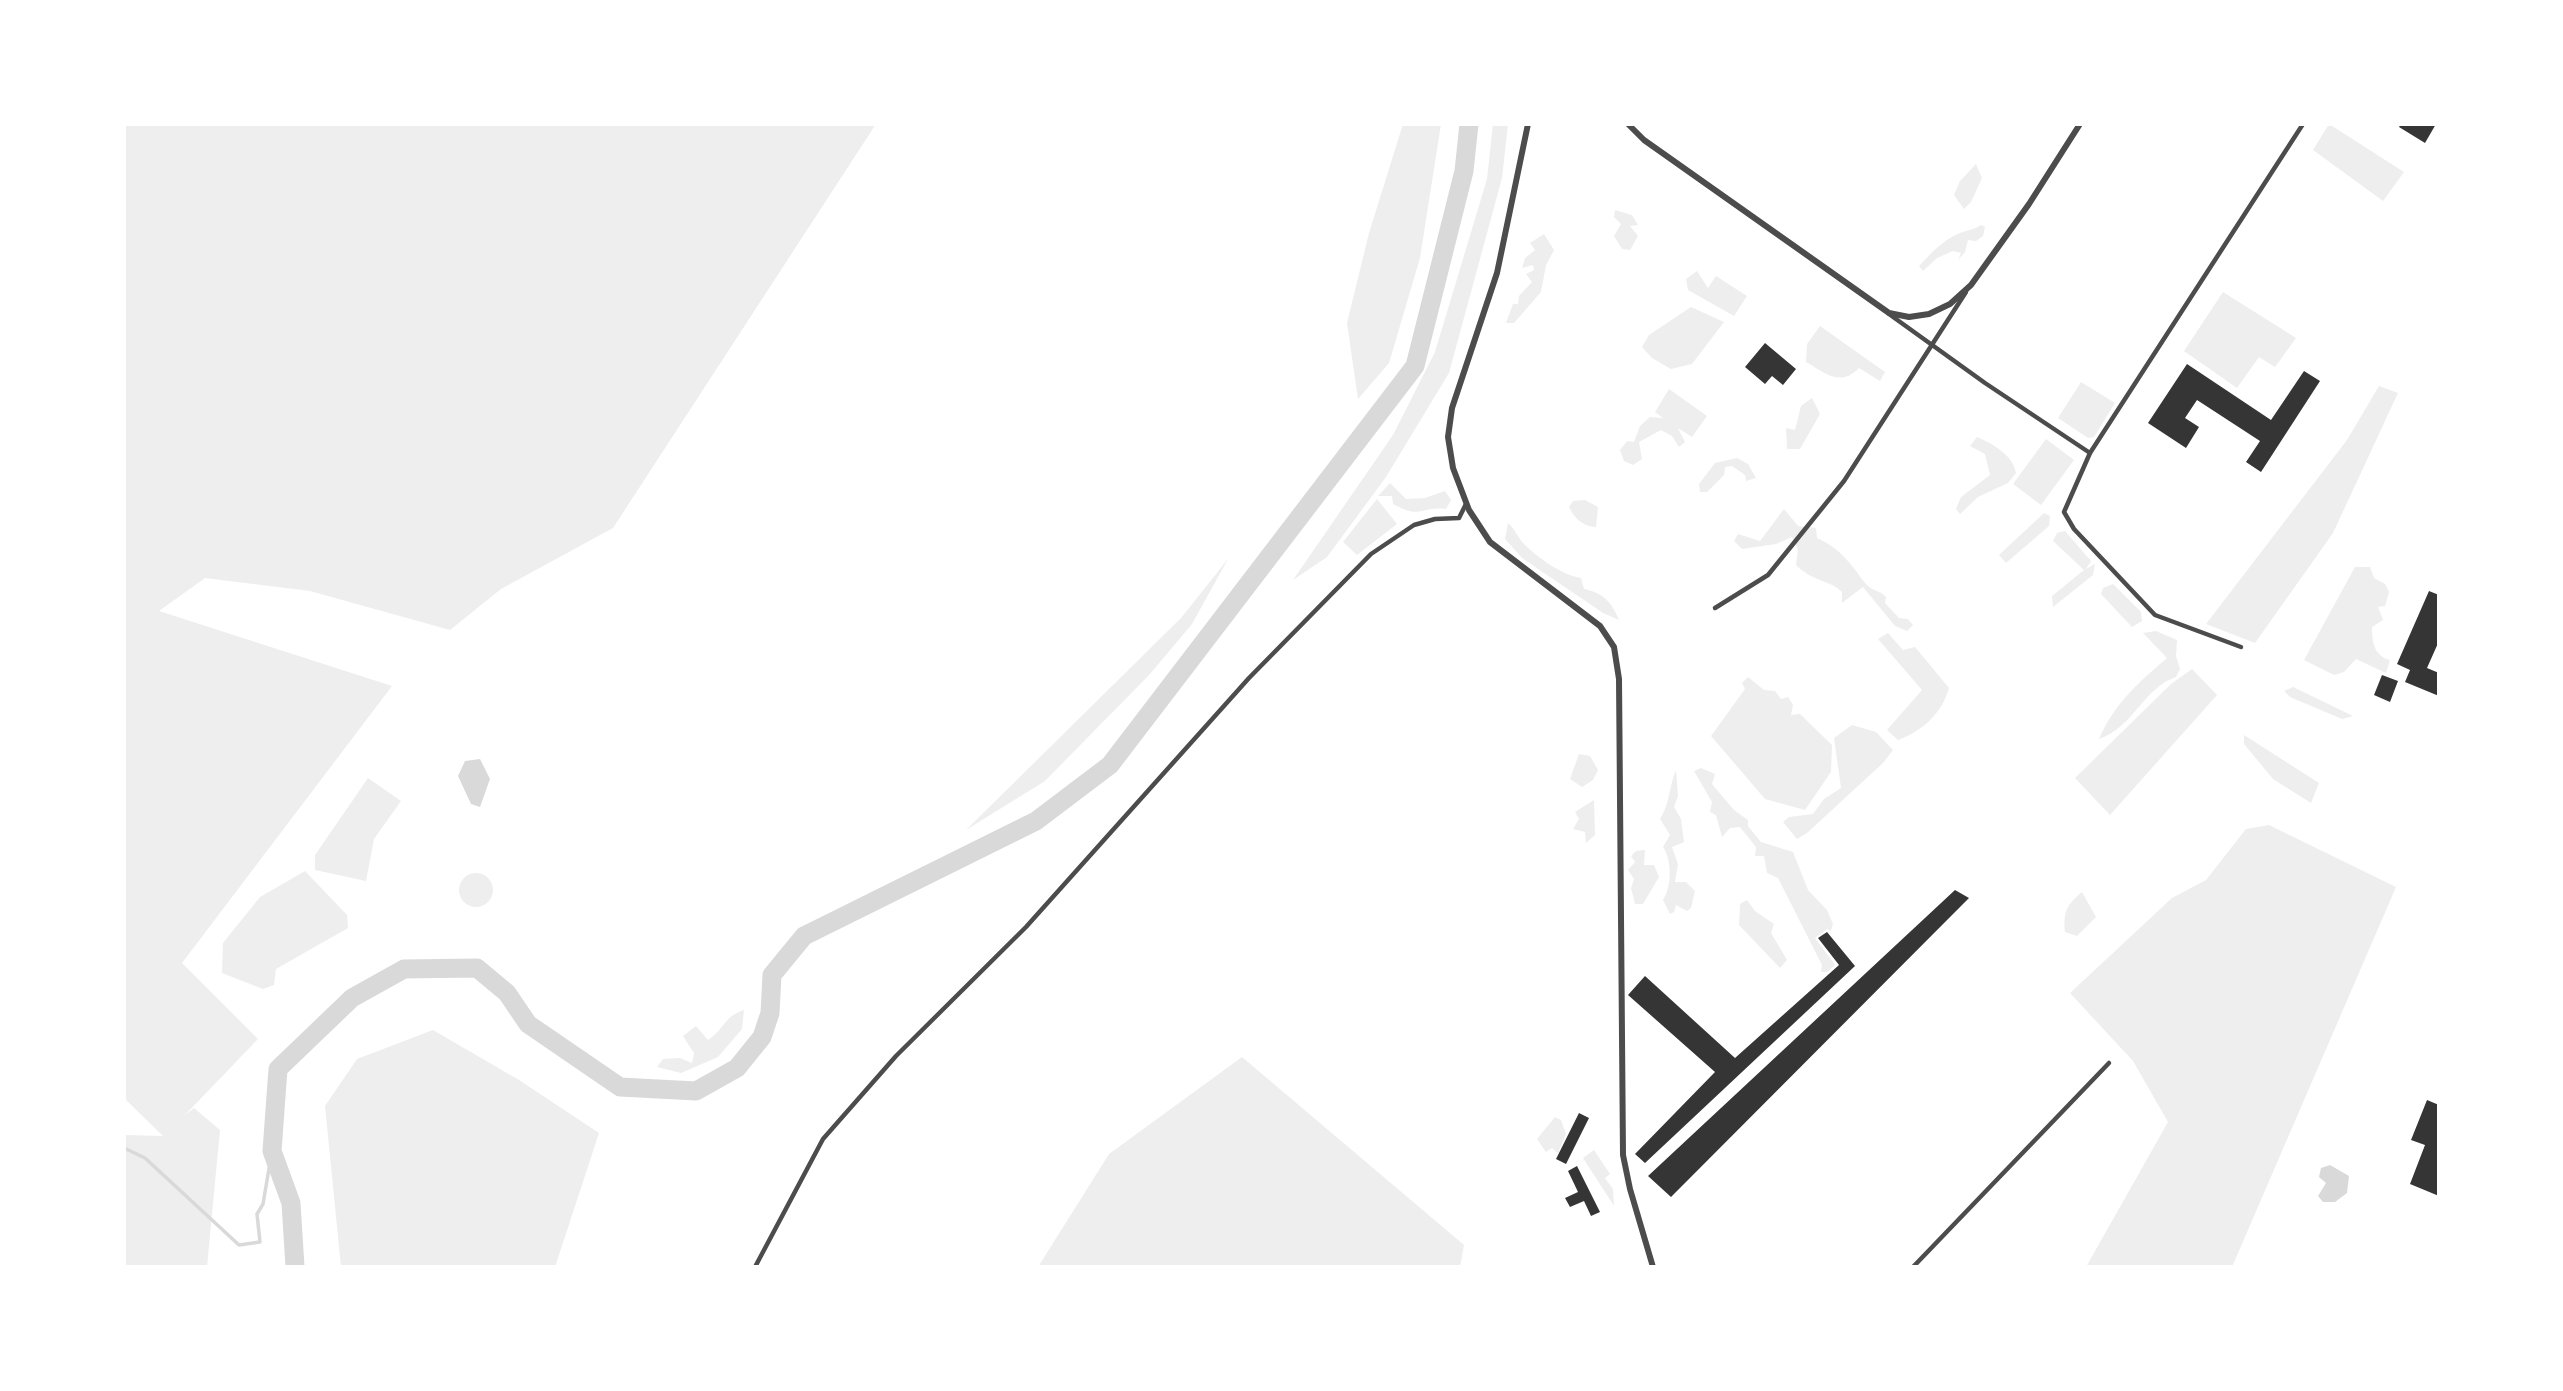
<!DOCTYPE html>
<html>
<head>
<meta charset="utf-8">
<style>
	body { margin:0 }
	#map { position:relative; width:2563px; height:1391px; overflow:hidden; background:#fff; font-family:Raleway,sans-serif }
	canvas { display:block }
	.frame { position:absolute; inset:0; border:126px solid #fff; pointer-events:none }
</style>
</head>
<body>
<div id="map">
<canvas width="2563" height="1391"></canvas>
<div class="frame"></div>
</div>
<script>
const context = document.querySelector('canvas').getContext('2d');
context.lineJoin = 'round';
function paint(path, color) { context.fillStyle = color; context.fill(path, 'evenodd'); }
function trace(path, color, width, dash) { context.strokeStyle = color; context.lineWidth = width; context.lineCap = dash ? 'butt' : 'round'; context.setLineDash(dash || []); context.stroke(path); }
const green = new Path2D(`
	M124,124H876L613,528L501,589L450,630L310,591L205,578L159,611L392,686L182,963L258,1039L184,1116L194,1108L220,1130L207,1267H124V1135L163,1136L124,1098Z
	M1403,124H1441L1420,258L1389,363L1358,399L1347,323L1369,233Z
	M1493,124H1508L1502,178L1449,373L1386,477L1327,557L1293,580L1393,435L1435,352L1487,179Z
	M2329,124L2404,172L2383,201L2313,150Z
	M1976,164L1982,178L1971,202L1964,209L1954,195L1960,181Z
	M1615,210L1632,215L1638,225L1630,226L1638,236L1630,250L1622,249L1614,236L1621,224L1614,217Z
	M1981,225L1985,227L1983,236L1976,241L1968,240L1965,252L1958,260L1961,253L1953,251L1937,258L1923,271L1919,266C1930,254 1944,239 1960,233C1968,230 1973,230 1981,225Z
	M1544,234L1554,250L1546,265L1541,292L1514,323H1506L1513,304H1518L1519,296L1532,282L1526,274L1534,270L1533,265L1522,268L1525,258L1535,250L1530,243Z
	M1697,271L1708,288L1716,276L1747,296L1734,316L1688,290L1686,279Z
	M2223,292L2296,338L2275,367L2259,357L2237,388L2184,351Z
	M1691,307L1724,322L1692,364L1671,369L1652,358L1642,347L1649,335Z
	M1820,326L1885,372L1880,381L1859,368C1840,387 1827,374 1806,362L1807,344Z
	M2081,382L2115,403L2094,437L2088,438L2058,418Z
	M2379,386L2398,393L2333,533L2255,643L2206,624L2347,440Z
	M1669,389L1707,416L1692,437L1678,428L1685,442L1679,447L1672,436L1661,430L1639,442L1642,459L1633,465L1624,461L1620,450L1627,441L1634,442L1640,426L1650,417L1663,418L1655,412Z
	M1812,398L1820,414L1800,449H1787L1786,428L1795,430L1801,406Z
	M1977,437C1993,444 2013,455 2016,473L2008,483L1978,497L1960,514L1956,509L1961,497L1990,475L1985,454L1970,446Z
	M2046,439L2074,460L2041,505L2013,484Z
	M1737,458L1748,464L1756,478L1746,481L1745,475L1732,466L1725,467L1724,475L1707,492H1700L1699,484L1715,463Z
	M1390,483L1406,499L1425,498L1445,491L1451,500L1446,509C1420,506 1422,520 1393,504L1392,496H1378Z
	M1377,499L1397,524L1357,555L1343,542Z
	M1585,500L1598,507L1596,527C1584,527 1574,518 1569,507L1573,501Z
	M1784,509L1798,526L1816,528L1817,538C1841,549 1850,563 1865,583C1872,592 1879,589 1886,597L1885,603L1899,618L1908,619L1913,625L1907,631L1895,626L1863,587L1842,603V592C1830,580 1813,582 1796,565L1798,550L1792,537L1776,544L1742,549L1734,541L1738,534L1760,541Z
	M2044,513L2050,516L2049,526L2006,563L1999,555Z
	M1508,523C1516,530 1518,538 1524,544C1538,558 1562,575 1581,578L1584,589C1603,593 1612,602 1619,620L1603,613L1522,558L1505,539Z
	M2065,531L2091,561L2086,569L2095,564L2093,575L2053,607L2052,596L2084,570L2053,541L2057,533Z
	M1228,559L1192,624L1150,674L1045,781L966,830L1181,618Z
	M2355,567H2370L2374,578L2385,584L2389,592L2385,606L2378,607L2383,620L2372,627C2372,642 2374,656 2390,660L2386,673L2356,659L2344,672L2334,675L2304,660Z
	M2113,584L2141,612L2142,621L2132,627L2101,594L2103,588Z
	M2156,631L2177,640L2176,656L2180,669L2176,677C2143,688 2134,727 2099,739C2114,704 2139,682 2167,658L2143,633Z
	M1888,633L1903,650L1915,647L1949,688C1942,713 1923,731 1898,740L1887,730L1922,690L1878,639Z
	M2192,669L2217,695L2110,815L2075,778L2171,684Z
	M1748,677L1764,690L1775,691L1781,699L1788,697L1793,705L1791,715L1800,714L1832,745L1831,772L1805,810L1765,799L1711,736L1745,689L1742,683Z
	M2293,687L2353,716L2342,719L2290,697L2284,691Z
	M1852,725L1876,732L1893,750L1883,763L1807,833L1797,839L1783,822L1789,817L1813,814L1824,799L1841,788L1834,738Z
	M2244,735L2319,783L2311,803L2273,779L2244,744Z
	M1579,754L1590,756L1598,770L1593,780L1582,787L1570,779Z
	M1701,768L1715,774L1712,784L1734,810L1748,820V826L1761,842L1793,852L1808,890L1827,910L1833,924L1831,931L1827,929L1815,938L1835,965L1827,972H1821L1822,965L1778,878L1767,873L1764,856H1755L1756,847L1740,827L1730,828L1722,837L1716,815L1710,812L1712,802L1694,771Z
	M1676,770L1678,796L1674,807L1681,819L1684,842L1672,847L1678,864L1675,882H1686L1695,891L1691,908L1687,911L1676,905L1674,912L1670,914L1663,900C1672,887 1672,860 1663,847L1670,835L1660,819C1670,803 1669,787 1676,770Z
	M368,778L401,801L374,839L366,881L315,870V855Z
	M1594,800L1595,835L1586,843L1585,832L1573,829L1579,819L1575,812Z
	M2269,825L2396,887L2232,1267H2086L2168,1122L2133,1061L2070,993L2172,898L2206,880L2246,829Z
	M1645,850L1644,865H1654L1659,877L1643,904H1635L1631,888L1634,879L1628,870L1635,862L1631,856L1636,851Z
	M305,871L347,915L348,928L276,969L274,985L263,989L222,973L223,943L260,897Z
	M459 890a17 17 0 1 1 34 0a17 17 0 1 1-34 0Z
	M2082,892L2096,917L2077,936L2065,932C2063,911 2067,905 2082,892Z
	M1747,900L1755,911L1774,924L1771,933L1787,960L1780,968L1739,925L1740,904Z
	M744,1010L742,1029L718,1057L681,1073L657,1067L663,1059L680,1058L692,1063L694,1053L683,1036L696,1026L708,1040C725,1029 723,1017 744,1010Z
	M433,1030L519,1080L599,1133L555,1267H341L325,1106L357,1059Z
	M1242,1057L1464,1245L1460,1267H1038L1109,1154Z
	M1555,1117L1561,1120L1566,1134L1558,1153L1552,1148L1546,1152L1537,1139Z
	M1594,1150L1610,1174L1605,1178L1613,1189L1614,1206L1583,1158Z`);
const water = new Path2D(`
	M480,759L490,779L480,807L471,804L458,776L465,761Z
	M2330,1165L2349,1176L2347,1193L2335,1202H2323L2318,1196L2326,1183L2319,1177L2321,1168Z`);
const stream = new Path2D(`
	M124,1148L145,1158L239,1245L260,1242L257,1214L263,1204L272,1151`);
const river = new Path2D(`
	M295,1267L291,1203L272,1151L278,1069L352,998L404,969L477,968L507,993L528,1024L620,1087L696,1091L737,1068L762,1037L770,1013L772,975L804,936L1036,821L1110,765L1415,366L1464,171L1469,124`);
const building = new Path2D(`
	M2401,124H2436L2425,143L2399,127Z
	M1765,343L1796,369L1783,385L1772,376L1765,384L1745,367Z
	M2187,364L2271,420L2304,371L2320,381L2261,472L2246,462L2260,441L2197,400L2185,418L2199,427L2186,448L2148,423Z
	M2429,591L2439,595V641L2427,668L2439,673V696L2405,682L2410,670L2397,664Z
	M2382,675L2398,681L2390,702L2374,695Z
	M1955,890L1969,898L1671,1197L1648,1176Z
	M1827,932L1855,966L1645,1163L1635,1154L1715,1072L1628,995L1645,976L1735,1058L1839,965L1818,938Z
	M2427,1100L2439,1105V1196L2410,1184L2425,1145L2411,1140Z
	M1579,1113L1589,1118L1566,1164L1556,1159Z
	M1577,1166L1600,1212L1591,1216L1584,1201L1570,1207L1565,1198L1578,1192L1568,1171Z`);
const minor = new Path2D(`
	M1889,314L1985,383L2090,453L2064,512L2074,529L2155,615L2241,647
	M2090,453L2303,124
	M1715,608L1768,575L1844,481L1966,292
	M755,1267L823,1139L896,1056L1026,927L1249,678L1371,554L1414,525L1435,519L1459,518L1466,504
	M1913,1267L2109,1063`);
const tertiary = new Path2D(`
	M1528,124L1497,273L1452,408L1448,437L1453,468L1469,510L1490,542L1600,626L1614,647L1619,679L1623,1155L1630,1189L1653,1267
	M1628,124L1644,140L1889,313L1909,317L1929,314L1950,304L1971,285L2029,204L2080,124`);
paint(green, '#eee');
paint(water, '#d9d9d9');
trace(stream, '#d9d9d9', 3.5);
trace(river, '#d9d9d9', 19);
paint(building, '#353535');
trace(minor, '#4c4c4c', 4.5);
trace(tertiary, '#4c4c4c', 6);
</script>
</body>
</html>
